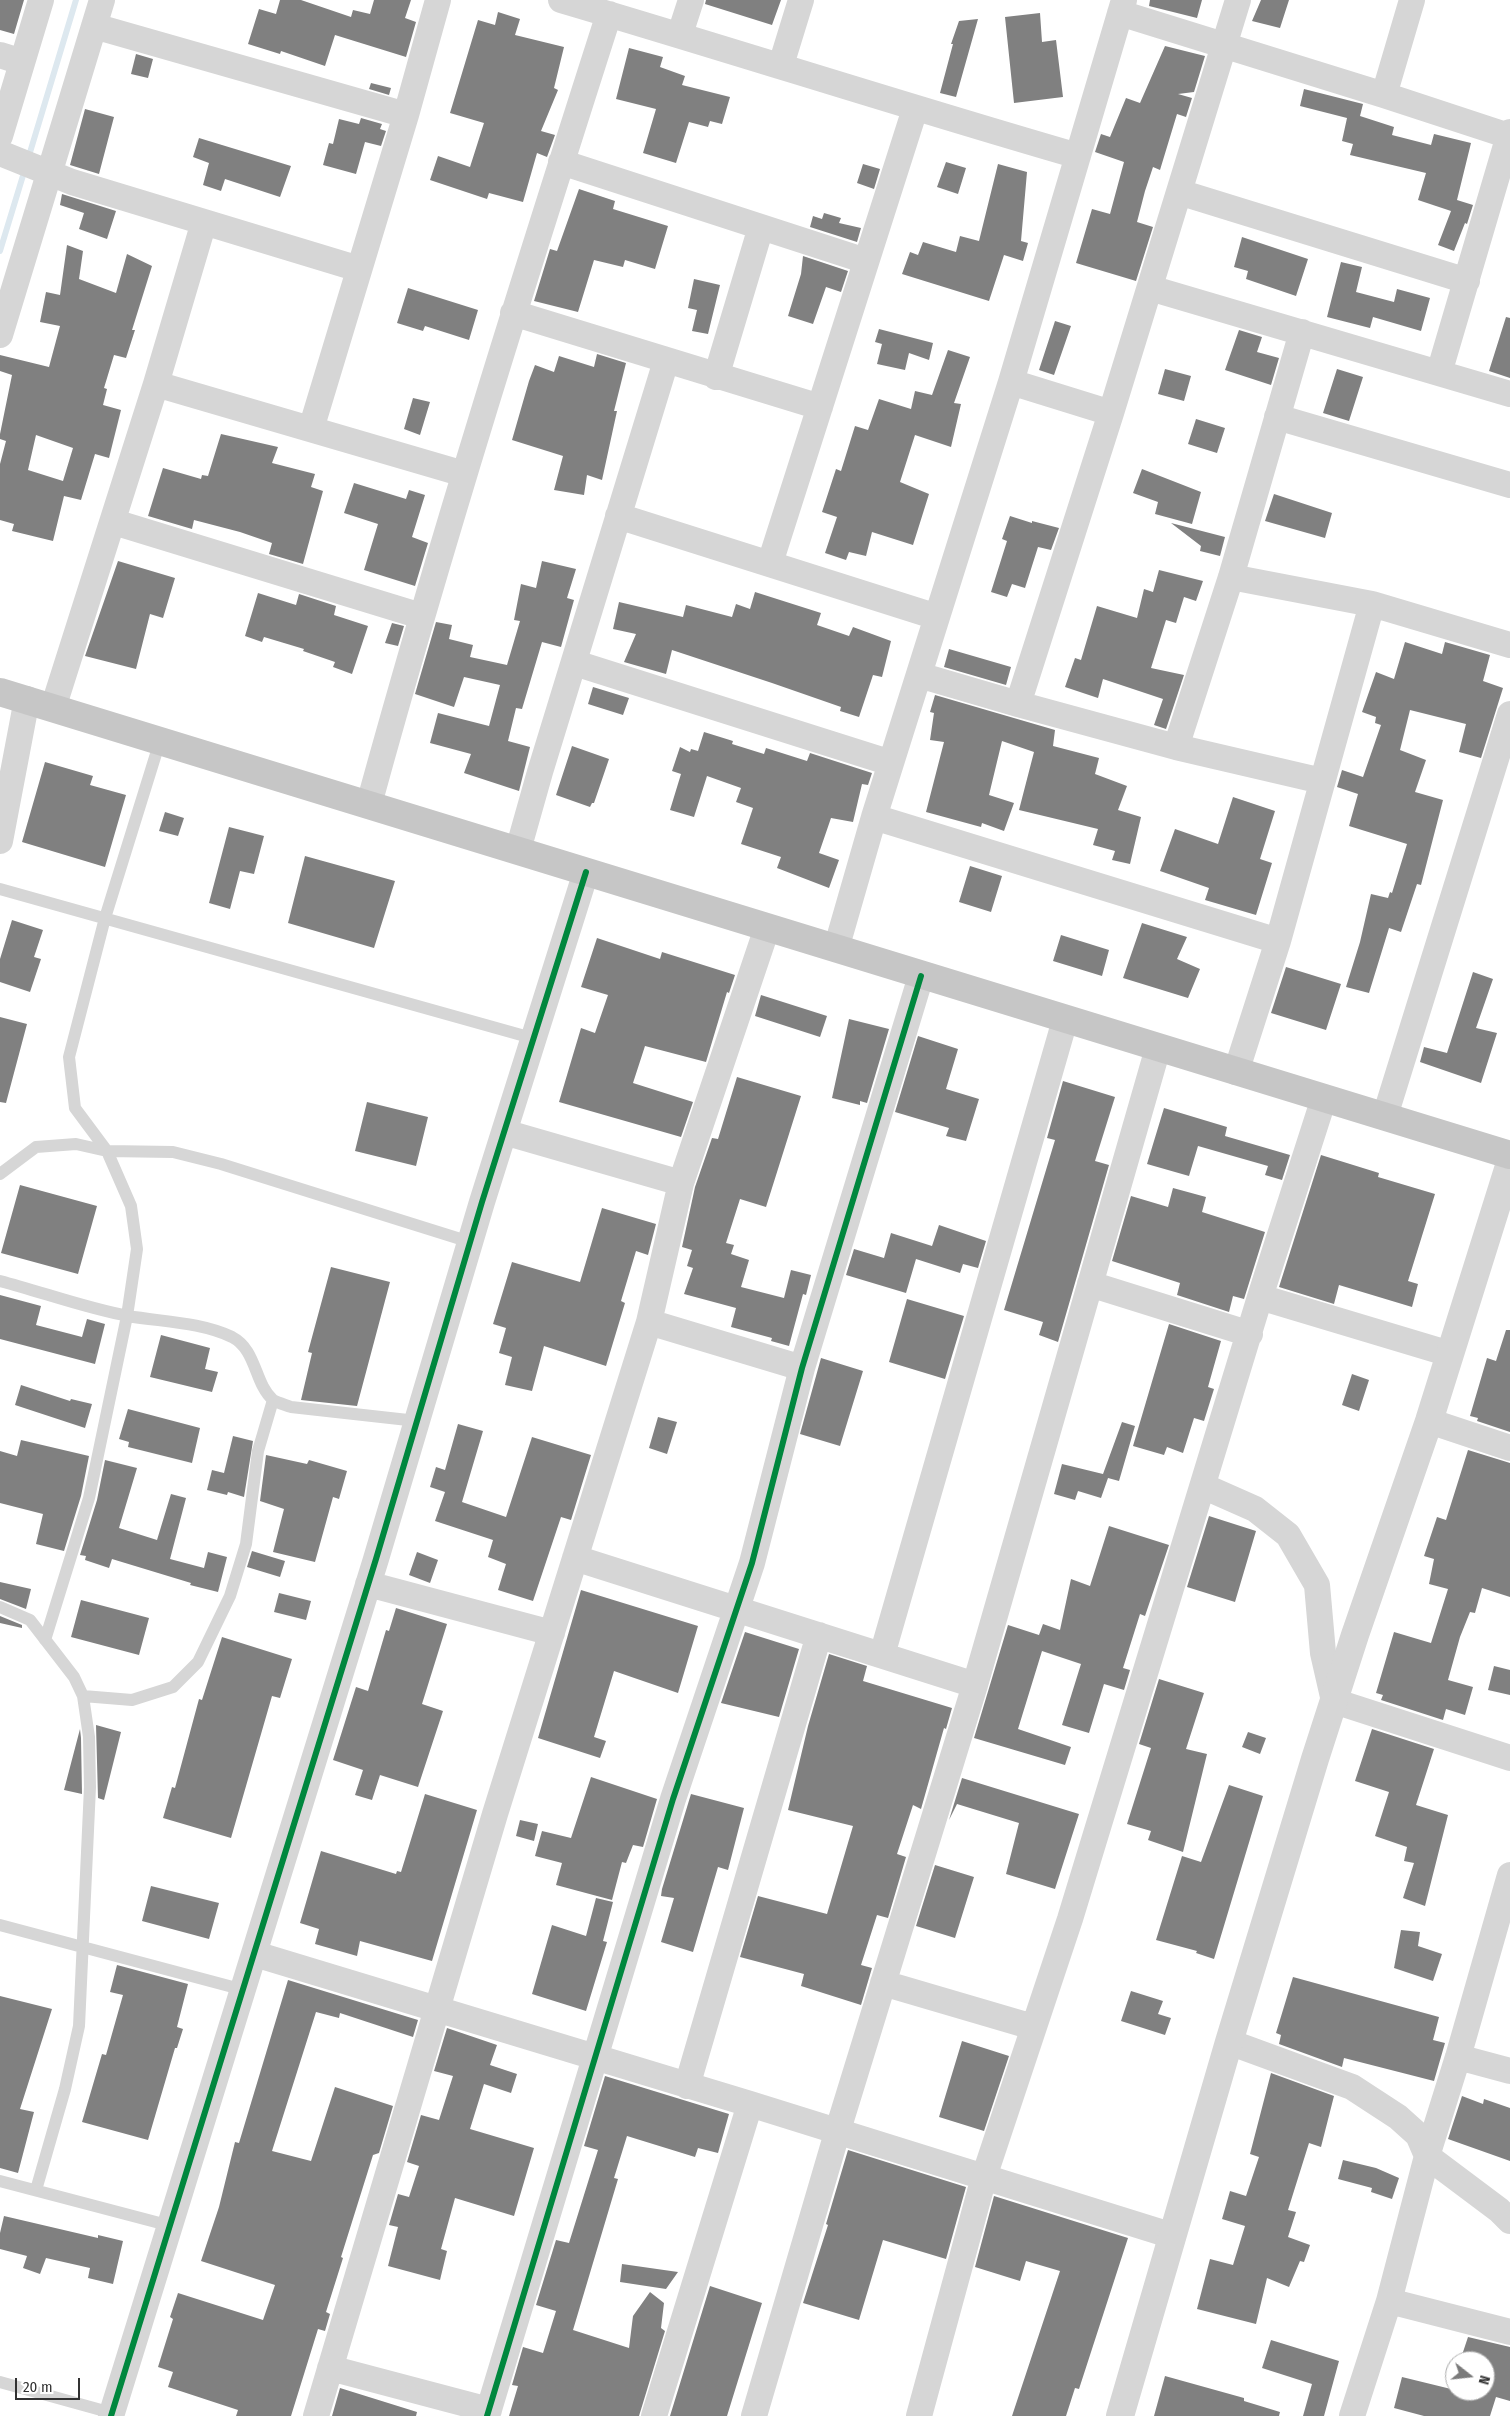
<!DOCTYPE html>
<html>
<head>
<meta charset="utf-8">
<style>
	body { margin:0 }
	#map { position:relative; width:1510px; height:2416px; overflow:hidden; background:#fff; font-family:"Fira Sans Condensed",sans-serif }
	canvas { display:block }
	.north { position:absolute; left:1445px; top:2351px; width:50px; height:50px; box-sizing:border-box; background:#fff; border:1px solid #adadad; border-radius:50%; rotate:106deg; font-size:14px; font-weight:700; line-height:20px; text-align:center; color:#323232 }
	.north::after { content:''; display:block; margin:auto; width:18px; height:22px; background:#7a7a7a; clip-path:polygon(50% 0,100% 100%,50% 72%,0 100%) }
	.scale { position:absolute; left:15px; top:2378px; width:65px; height:22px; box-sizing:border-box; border:2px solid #323232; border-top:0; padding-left:6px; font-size:15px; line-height:18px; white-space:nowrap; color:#323232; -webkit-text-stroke:4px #fff; paint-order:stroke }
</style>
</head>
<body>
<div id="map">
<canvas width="1510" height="2416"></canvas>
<div class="north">N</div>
<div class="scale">20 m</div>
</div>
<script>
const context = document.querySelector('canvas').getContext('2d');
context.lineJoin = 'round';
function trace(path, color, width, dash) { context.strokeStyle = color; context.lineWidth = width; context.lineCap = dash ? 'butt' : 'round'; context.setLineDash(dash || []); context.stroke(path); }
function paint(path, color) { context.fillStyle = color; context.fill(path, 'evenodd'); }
const stream = new Path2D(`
	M28,159L76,0
	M0,251L25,169`);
const building = new Path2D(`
	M0,0H24L14,34L0,30Z
	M280,0H301L351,17L353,10L370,14L374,0H411L405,18L416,22L406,57L335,35L325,66L281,51L280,54L248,44L259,9L276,14Z
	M706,0H781L772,25L705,4Z
	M1150,0H1202L1197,18L1149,6Z
	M1261,0H1289L1280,28L1252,21Z
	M498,12L520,19L515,35L564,47L554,88L558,90L541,131L555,135L547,157L537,153L523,202L489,193L487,199L430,180L438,156L470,167L484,123L450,113L478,20L495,25Z
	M1040,13L1042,42L1056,40L1063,97L1014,103L1005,17Z
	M978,19L956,97L940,93L953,44H951L959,21Z
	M1165,46L1205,56L1194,92L1178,94L1192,98L1186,117L1177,114L1160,170L1153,167L1145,191L1137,222L1153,227L1136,281L1076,263L1092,209L1110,214L1124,162L1095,152L1101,134L1110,137L1126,98L1140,103Z
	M629,48L663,57L660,67L685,76L682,85L730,97L722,124L710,121L708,127L689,122L676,163L643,153L656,109L616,99Z
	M136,54L153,59L148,78L131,74Z
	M371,83L391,88L389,95L369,89Z
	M1304,89L1363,104L1360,116L1394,127L1392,135L1431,145L1434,134L1471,143L1457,200L1473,205L1467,224L1465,223L1454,251L1438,245L1451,211L1418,200L1426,173L1350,155L1353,144L1342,141L1347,118L1300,106Z
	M85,109L114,117L99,174L70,165Z
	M361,118L382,124L380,129L386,131L381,146L365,142L356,174L323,165L329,143L333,144L339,119L359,124Z
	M199,138L291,166L280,197L225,179L221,191L203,185L209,163L193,157Z
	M946,162L966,168L958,194L937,187Z
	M863,164L880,169L874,189L857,183Z
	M998,164L1027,172L1021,241L1028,243L1023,261L1004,255L989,301L902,274L910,252L918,255L923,242L956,252L960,236L979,241Z
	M579,189L615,201L613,209L668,226L655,269L625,260L623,267L594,260L578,312L534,301L550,249L557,251Z
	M62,194L116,211L107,239L79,229L84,213L60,205Z
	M824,213L841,218L839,223L861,228L857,242L810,227L813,216L822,219Z
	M1242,237L1308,259L1296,296L1246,279L1248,271L1234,267Z
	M67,245L83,251L79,279L116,293L127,254L152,266L132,330H135L126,358L114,355L104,388L107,389L103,405L121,410L109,458L95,454L81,500L64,496L53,541L12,531L14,524L0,520V464L6,441L0,439V434L12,375L0,371V355L49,367L60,326L40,322L46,292L60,295ZM36,435L73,448L63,481L28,470Z
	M803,256L848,271L841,292L826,287L813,324L788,316L801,274Z
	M1341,262L1362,267L1356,292L1394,302L1397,289L1430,298L1421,331L1373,317L1370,328L1327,317Z
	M694,279L720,285L708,334L692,331L697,310L688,308Z
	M408,288L478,310L469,340L425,326L423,331L397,323Z
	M1506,317L1510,318V378L1489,371Z
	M1055,321L1071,326L1054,375L1039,370Z
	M879,329L933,343L929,360L909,353L905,370L877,364L882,344L875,342Z
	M1239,330L1262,337L1257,352L1279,358L1271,385L1225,370Z
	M948,350L970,357L954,403L961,404L951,447L915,435L900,482L929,494L913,545L872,532L866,556L849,552L846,560L825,553L837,517L822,512L836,469L841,471L855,426L868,430L879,399L911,409L915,391L932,395Z
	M597,354L626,363L614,411H617L602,480L587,475L584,495L554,490L563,456L512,440L529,381L535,365L554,372L559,356L594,367Z
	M1165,369L1191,376L1184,401L1158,394Z
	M1337,369L1363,377L1349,421L1323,413Z
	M413,398L430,402L420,435L404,429Z
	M1196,419L1225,428L1217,453L1188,444Z
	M221,434L278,447L272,463L315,474L311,487L323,491L303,564L269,554L272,543L240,532L194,520L192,529L148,516L163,468L201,479L202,475L208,476Z
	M1142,469L1201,492L1192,524L1155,514L1158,502L1133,493Z
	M354,483L406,499L409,490L425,495L412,537L428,543L415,586L364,570L378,524L344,513Z
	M1274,494L1332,513L1325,538L1265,521Z
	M1010,516L1032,523V521L1059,528L1051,550L1038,547L1025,588L1012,584L1007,597L991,592L1007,541L1002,539Z
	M1171,523L1225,537L1220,556L1200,551L1201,546Z
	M118,561L175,578L163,618L150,614L136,669L85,656Z
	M542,561L576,569L567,598L574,600L561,647L542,642L522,709L516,708L508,741L530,747L519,791L464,773L471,754L430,743L438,713L489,726L500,685L464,677L454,707L415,694L436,622L452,625L449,639L473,645L470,657L507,665L520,621L514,620L521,584L536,588Z
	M1159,570L1203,581L1196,601L1184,597L1176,623L1166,620L1151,668L1184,675L1166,729L1154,725L1163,699L1103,679L1098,698L1065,687L1075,658L1081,660L1097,606L1137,618L1144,589L1153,592Z
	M755,592L821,613L817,625L849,636L853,627L891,641L882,677L873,675L859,717L840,711L841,707L772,683L672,650L666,674L624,662L636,634L613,629L619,602L683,617L686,605L732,617L736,604L750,609Z
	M258,593L296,605L299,594L336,606L334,615L368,626L352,674L333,667L335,662L303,651L304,649L264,637L262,642L245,636Z
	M392,623L404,626L398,646L385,643Z
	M1405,642L1442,654L1445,642L1490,655L1483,681L1503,688L1481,758L1459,752L1466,724L1410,710L1400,750L1426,760L1415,792L1443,800L1421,885L1417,884L1401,932L1389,928L1369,993L1346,987L1360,942L1371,894L1388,898L1390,892L1392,893L1407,844L1349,826L1358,794L1337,787L1342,770L1363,777L1381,725L1375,723L1376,717L1362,712L1376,672L1394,679Z
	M949,649L1011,667L1006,685L944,667Z
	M593,687L629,698L623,715L588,704Z
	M935,695L1055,730L1053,746L1099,758L1095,774L1127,786L1118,810L1141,817L1130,864L1112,860L1115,851L1093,845L1098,829L1019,810L1034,752L1002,741L989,795L1014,803L1004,831L982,823L981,827L926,812L944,742L930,740L934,713L930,712Z
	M704,732L733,741L732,744L764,754L766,748L807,761L810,753L872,773L868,785L862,784L853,822L831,818L819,853L839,860L829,888L777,868L781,857L741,844L753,808L736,802L741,788L707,776L694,817L670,810L681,774L672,771L680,747L690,752L691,749L698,751Z
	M572,746L609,759L594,803H592L590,807L556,795Z
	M45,762L93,776L90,785L126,795L105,867L22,842Z
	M1233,797L1275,811L1260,859L1272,863L1256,915L1205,900L1209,888L1160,871L1175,829L1218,844Z
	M165,812L184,818L178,836L159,831Z
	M229,827L264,836L254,874L240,871L230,909L209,903Z
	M305,856L395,881L374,948L288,923Z
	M970,866L1002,876L991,912L959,902Z
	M12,920L43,930L34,957L41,959L30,992L0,982V959Z
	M1142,923L1187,937L1177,959L1200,969L1188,998L1123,978Z
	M1061,935L1109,950L1102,976L1053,961Z
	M597,938L660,959L662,952L735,975L729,993L727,992L706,1062L645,1046L633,1083L693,1102L681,1137L559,1102L581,1028L595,1033L608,995L581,987Z
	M1286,967L1341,984L1326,1030L1271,1013Z
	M1473,972L1493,979L1476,1028L1497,1033L1481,1083L1420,1062L1424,1047L1447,1053Z
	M761,995L827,1016L820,1037L755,1016Z
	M0,1017L27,1024L6,1103L0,1102Z
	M849,1019L889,1029L867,1103L860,1101V1105L832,1098Z
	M918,1036L958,1049L946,1089L979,1099L966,1141L946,1136L949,1128L895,1112Z
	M737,1077L801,1096L766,1207L740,1199L726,1243L734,1245L731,1254L749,1260L741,1287L784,1298L791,1270L811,1275L806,1295L803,1294L789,1346L771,1341L772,1338L731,1327L736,1308L684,1294L693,1268L687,1266L692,1250L682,1247L695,1187L712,1138L718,1139Z
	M1063,1081L1115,1097L1095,1161L1109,1165L1058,1342L1039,1335L1043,1322L1004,1310L1055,1140L1047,1138Z
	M367,1102L428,1117L416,1166L355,1151Z
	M1164,1108L1227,1127L1225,1136L1290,1155L1282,1180L1265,1175L1268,1166L1198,1146L1189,1176L1147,1164Z
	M1321,1155L1379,1173L1378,1177L1435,1194L1408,1281L1418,1284L1412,1307L1339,1285L1334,1304L1279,1287Z
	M20,1185L97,1206L78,1274L1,1253Z
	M1173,1188L1206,1197L1202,1212L1265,1232L1244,1299L1233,1296L1229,1312L1177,1295L1180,1283L1112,1261L1131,1196L1168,1207Z
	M602,1208L656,1224L648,1255L636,1251L621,1301L625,1303L606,1366L544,1346L532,1391L505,1385L512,1357L499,1353L506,1328L493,1324L512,1262L580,1282Z
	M939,1225L986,1241L978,1268L963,1264L960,1273L916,1259L906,1293L846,1275L854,1249L884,1258L891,1233L932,1246Z
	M331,1267L390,1282L357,1406L301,1400L312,1353L308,1352Z
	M0,1295L41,1306L36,1325L82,1337L87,1319L105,1324L95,1364L0,1339Z
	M907,1299L964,1316L945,1379L889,1362Z
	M1169,1324L1221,1341L1208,1387L1214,1389L1204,1421L1194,1418L1183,1453L1167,1447L1164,1455L1133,1446Z
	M1506,1330H1510V1432L1477,1421L1478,1418L1470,1416L1487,1358L1496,1361Z
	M161,1335L210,1348L205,1369L218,1372L212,1392L150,1377Z
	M821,1358L863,1371L840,1446L800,1434Z
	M1352,1374L1369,1380L1359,1411L1342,1405Z
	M21,1385L70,1401L71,1399L92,1404L85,1428L15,1405Z
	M128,1409L200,1428L192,1463L128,1447L129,1442L119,1439Z
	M658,1417L677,1422L667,1454L649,1448Z
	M1122,1422L1135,1426L1119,1481L1108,1478L1101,1498L1078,1491L1075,1500L1054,1494L1062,1464L1103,1474Z
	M458,1424L483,1431L462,1502L506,1517L532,1437L591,1455L571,1520L561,1517L533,1601L498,1590L506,1564L488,1557L493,1540L435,1521L445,1492L430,1487L436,1467L445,1470Z
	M233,1436L253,1441L244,1497L228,1492L227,1495L207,1490L212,1470L224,1473Z
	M21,1440L89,1456L81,1496L64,1551L36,1544L43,1514L0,1503V1451L17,1456Z
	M1468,1450L1510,1463V1597L1482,1588L1475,1613L1470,1612L1460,1637L1448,1680L1473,1687L1465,1715L1446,1709L1443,1720L1381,1700L1383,1695L1376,1693L1394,1632L1431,1643L1448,1589L1429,1584L1434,1559L1424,1556L1437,1517L1446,1520Z
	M266,1455L307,1464L309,1460L347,1471L339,1499L333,1497L315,1562L273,1552L284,1509L260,1501Z
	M105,1460L137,1468L119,1528L157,1540L171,1494L186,1498L170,1559L204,1568L208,1552L227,1557L218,1592L190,1585L191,1583L112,1559L109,1568L85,1560L86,1556L80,1555L97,1500Z
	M1209,1516L1256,1531L1235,1602L1187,1587Z
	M1109,1526L1169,1545L1145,1616L1140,1614L1123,1668L1130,1670L1124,1690L1104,1684L1089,1733L1062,1725L1081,1664L1042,1651L1018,1729L1071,1747L1065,1765L974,1738L1008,1625L1039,1635L1043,1624L1060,1630L1071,1579L1090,1586Z
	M252,1551L285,1561L280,1577L247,1567Z
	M417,1552L438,1560L430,1583L409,1575Z
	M0,1582L31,1589L26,1609L0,1599Z
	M581,1590L698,1626L678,1693L614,1671L594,1737L606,1741L600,1758L538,1738Z
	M279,1593L311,1601L306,1620L274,1612Z
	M81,1600L149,1618L139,1655L71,1637Z
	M396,1608L447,1624L422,1704L443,1711L418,1787L380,1775L372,1800L355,1795L363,1770L333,1760L356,1687L368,1691L386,1630L389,1631Z
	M0,1616L22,1625V1628L0,1623Z
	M745,1632L799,1649L779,1717L721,1703Z
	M222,1637L292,1659L280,1698L272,1696L231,1838L163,1818L172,1787L175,1788L199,1699L202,1700Z
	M829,1654L867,1666L863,1681L952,1708L946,1729L944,1728L921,1809L913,1805L897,1854L906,1857L888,1918L877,1915L861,1965L872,1968L861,2005L801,1986L804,1974L740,1957L758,1896L827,1914L853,1826L788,1810L808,1726Z
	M1494,1666L1510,1670V1695L1488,1690Z
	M1159,1679L1204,1693L1186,1749L1207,1754L1183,1852L1148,1840L1151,1831L1127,1824L1151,1748L1139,1744Z
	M96,1725L121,1732L104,1800L98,1798Z
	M80,1729L81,1738L82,1794L64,1790Z
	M1372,1729L1434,1749L1416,1805L1448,1815L1425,1906L1403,1898L1414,1863L1404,1861L1407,1847L1375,1836L1389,1792L1355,1781Z
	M1248,1732L1266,1738L1260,1754L1242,1747Z
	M591,1777L657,1799L643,1847L633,1845L626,1863L622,1862L612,1900L556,1885L562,1863L535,1856L542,1831L571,1838Z
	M962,1778L1079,1814L1055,1889L1006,1874L1019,1823L957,1804L949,1820Z
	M1229,1785L1263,1796L1214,1959L1196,1953L1197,1951L1156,1940L1182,1856L1201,1862Z
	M425,1794L477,1810L432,1961L360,1941L357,1956L315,1944L319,1929L300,1923L321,1851L396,1874L397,1871L401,1872Z
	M691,1794L744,1808L728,1870L718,1867L693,1952L661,1942L674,1898L661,1896L662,1889Z
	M520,1820L538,1824L534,1841L516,1836Z
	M935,1865L974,1877L955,1938L916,1926Z
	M151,1886L219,1903L209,1939L142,1921Z
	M596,1898L613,1902L603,1941L607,1942L586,2011L532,1994L552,1925L586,1936Z
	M1401,1930L1420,1932L1418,1946L1442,1954L1433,1981L1394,1968Z
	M117,1965L188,1984L177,2027L183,2029L177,2048H175L148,2140L82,2122L102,2054L106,2055L123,1995L110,1992Z
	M1293,1977L1439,2017L1433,2040L1445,2043L1434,2081L1344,2058L1342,2067L1279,2044L1281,2035L1276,2033Z
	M288,1980L418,2020L413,2037L340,2013L339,2018L316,2012L272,2151L311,2161L335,2087L393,2106L379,2153L373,2155L341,2257L343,2258L326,2312L330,2314L325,2331L318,2329L291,2416H236L238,2410L168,2387L173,2372L158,2367L173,2319L170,2317L178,2293L263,2320L275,2285L201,2261L219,2207L235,2142L239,2143Z
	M1131,1991L1163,2001L1158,2014L1171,2018L1165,2035L1121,2021Z
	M0,1996L52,2009L20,2109L34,2112L18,2173L0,2168Z
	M447,2028L497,2045L490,2065L517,2074L511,2093L484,2084L470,2129L534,2148L514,2216L455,2198L441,2249L447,2251L440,2280L388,2266L398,2227L389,2225L398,2194L409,2197L419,2166L407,2162L421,2115L439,2120L453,2076L434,2071Z
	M962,2041L1009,2056L984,2131L939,2117Z
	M1271,2073L1334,2096L1321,2147L1309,2143L1288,2210L1296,2212L1288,2237L1310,2245L1304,2262L1300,2261L1289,2287L1267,2278L1256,2324L1197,2309L1210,2259L1233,2265L1245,2226L1222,2219L1230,2191L1246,2196L1259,2157L1250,2154Z
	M605,2076L729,2114L718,2153L698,2148L695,2157L627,2136L614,2178L618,2179L573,2330L629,2348L633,2316L650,2292L664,2303L661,2328L665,2331L639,2416H509L518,2386L512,2385L523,2347L543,2353L556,2311L536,2305L556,2240L569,2243L598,2150L584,2146Z
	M1462,2096L1483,2104L1484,2099L1510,2108V2161L1448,2139Z
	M848,2150L966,2187L946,2259L883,2240L859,2320L803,2303L828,2225L826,2224Z
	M1343,2160L1376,2168L1399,2178L1392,2199L1371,2192L1372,2188L1338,2179Z
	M994,2196L1128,2238L1079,2389L1075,2388L1066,2416H1012L1060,2271L1026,2261L1020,2281L975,2267Z
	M4,2216L98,2238V2235L123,2241L113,2284L88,2278L90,2268L46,2258L40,2274L23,2268L27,2256L0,2249V2233Z
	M622,2264L678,2272L666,2289L620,2282Z
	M710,2286L762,2303L727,2416H670Z
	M1468,2337L1510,2347V2401L1496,2397L1490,2416H1424L1394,2408L1402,2377L1451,2389L1455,2377V2391H1485V2361H1460Z
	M1271,2340L1339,2361L1324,2416H1303L1312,2384L1262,2368Z
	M1165,2376L1244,2398V2401L1280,2412L1279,2416H1154Z
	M340,2388L417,2412L416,2416H332Z`);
const service = new Path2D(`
	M0,889L532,1038
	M0,1174L36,1147L76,1144L107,1151L173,1152L221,1164L470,1242
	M0,1281C42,1292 85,1308 128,1316C163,1322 200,1322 232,1337C257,1350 254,1383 273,1400C278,1403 286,1405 291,1407L417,1421
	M0,1607L30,1620L74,1677L83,1696L89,1737L90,1787L79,2026L65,2089L36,2190
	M45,1640L89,1498L127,1316L137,1249L131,1206L107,1151L75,1108L69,1057L105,918L160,741
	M83,1696L132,1700L173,1687L198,1662L230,1596L246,1544L258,1451L273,1400
	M0,1925L244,1990
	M0,2181L171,2226
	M0,2382L112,2413`);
const minor = new Path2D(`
	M561,0C734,51 905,106 1078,156
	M1120,13L1384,95L1509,136
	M94,26L406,115
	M680,34L691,0
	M0,55L22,62
	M781,65L801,0
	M1384,95L1412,0
	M0,136L41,0
	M0,153L72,182L359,269
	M561,162L866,261
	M1179,192L1467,281
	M1150,288L1510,394
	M513,313L820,407
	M0,335L102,0
	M1439,373L1510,132
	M716,377L761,227
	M1011,382L1111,413
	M156,384L464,474
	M1277,417L1510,485
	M311,429L406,115L438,0
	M618,516L937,617
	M114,522L421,616
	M770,563L915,109
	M1231,577L1372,604L1510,645
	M575,663L891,763
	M919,675L1018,704L1176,747L1322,781
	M1018,704L1111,413L1238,0
	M53,708L156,384L204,222
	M1176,747L1231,577L1302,332
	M369,804C442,538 525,276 609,14
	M874,817L1278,941
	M0,841L27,699
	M518,850L540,772L666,361
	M836,949L874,817L1011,382L1124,0
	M1236,1072L1278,941L1372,604
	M1385,1116L1510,714
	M504,1132L681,1183
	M1090,1284L1250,1334
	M1260,1297L1450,1354
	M649,1322L802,1368
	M1429,1421L1510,1448
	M1203,1486L1255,1509L1288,1535L1317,1585L1323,1653L1334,1701L1510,1758
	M575,1558L975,1685
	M368,1584L552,1633
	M882,1655L1065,1020
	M255,1954L750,2104L1173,2236
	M883,1983L1033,2027
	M1229,2042L1352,2087L1398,2117L1418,2135L1427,2156L1499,2210L1510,2221
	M1458,2057L1510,2071
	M687,2086L819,1635
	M1389,2301L1510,2332
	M330,2368L489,2410
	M111,2416L376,1559L482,1202L586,872
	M316,2416L495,1814L649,1322L681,1183L767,928
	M487,2416L673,1799L752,1563L802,1368L921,976
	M654,2416L750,2104
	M754,2416L837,2133L975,1685L1158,1048
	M919,2416L984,2177L1070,1919L1260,1297L1324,1098
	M1352,2416L1389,2301L1427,2156L1458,2057L1510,1875`);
const tertiary = new Path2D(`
	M1120,2416L1229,2042L1315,1759L1355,1635L1429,1421L1510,1163`);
const trunk = new Path2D(`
	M0,692L1510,1155`);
const cycleway = new Path2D(`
	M111,2416L376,1559L482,1202L586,872
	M487,2416L673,1799L752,1563L802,1368L921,976`);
trace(stream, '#dde8ef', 6);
paint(building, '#808080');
trace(service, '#d6d6d6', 12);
trace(minor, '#d6d6d6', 26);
trace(tertiary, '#d6d6d6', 28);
trace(trunk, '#c6c6c6', 28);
trace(cycleway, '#00873e', 6);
</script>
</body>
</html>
